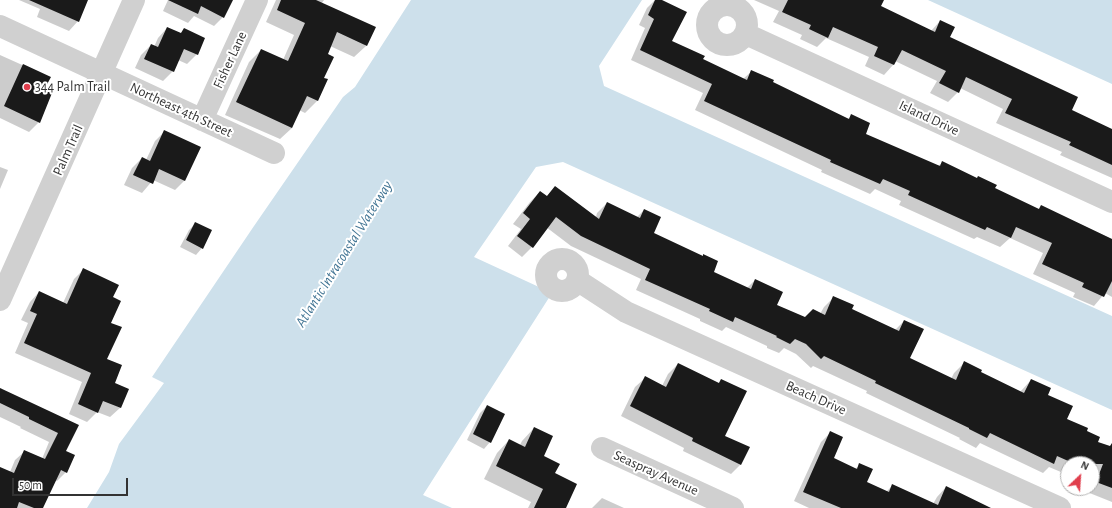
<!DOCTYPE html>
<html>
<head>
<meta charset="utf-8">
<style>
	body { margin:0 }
	#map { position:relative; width:1112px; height:508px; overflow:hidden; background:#fff; font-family:"Alegreya Sans",sans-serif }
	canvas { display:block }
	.north { position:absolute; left:1060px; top:456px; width:40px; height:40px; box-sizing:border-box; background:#fff; border:1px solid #adadad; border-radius:50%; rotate:25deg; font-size:11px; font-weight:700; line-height:16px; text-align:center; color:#333 }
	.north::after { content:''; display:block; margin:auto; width:14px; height:18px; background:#e03e4d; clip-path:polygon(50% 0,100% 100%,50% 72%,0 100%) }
	.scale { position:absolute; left:12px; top:478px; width:116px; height:18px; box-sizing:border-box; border:2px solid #333; border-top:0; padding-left:5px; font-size:12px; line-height:14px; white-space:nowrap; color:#333; -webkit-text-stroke:3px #fff; paint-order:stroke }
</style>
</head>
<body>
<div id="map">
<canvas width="1112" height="508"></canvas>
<div class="north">N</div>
<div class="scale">50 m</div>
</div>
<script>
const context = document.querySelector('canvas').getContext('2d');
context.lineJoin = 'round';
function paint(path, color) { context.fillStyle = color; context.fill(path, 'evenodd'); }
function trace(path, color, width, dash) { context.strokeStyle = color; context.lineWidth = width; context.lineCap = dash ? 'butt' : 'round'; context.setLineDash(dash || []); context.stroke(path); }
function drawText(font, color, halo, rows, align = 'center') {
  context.font = font + ' "Alegreya Sans",sans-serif'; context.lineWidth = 4; context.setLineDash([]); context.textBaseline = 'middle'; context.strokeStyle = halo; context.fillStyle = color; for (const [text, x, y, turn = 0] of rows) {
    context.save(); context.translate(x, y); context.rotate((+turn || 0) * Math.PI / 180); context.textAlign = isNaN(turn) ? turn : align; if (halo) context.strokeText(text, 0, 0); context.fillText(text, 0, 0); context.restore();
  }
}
const water = new Path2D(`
	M411,0H642L599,66L604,86L1112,316V410L563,162L536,167L474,257L552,293L423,495L452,508H87L109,472L119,444L164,383L152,377L254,226L343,97L355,87Z
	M928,0H1112V84Z`);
const shadow = new Path2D(`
	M19,0H87L78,21L69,31L37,17L40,9Z
	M168,0H231L223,17L214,26L194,16L188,23L163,11Z
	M276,0H324L322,3L366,46L354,57L330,46L326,54L322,78L326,80L317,101L305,113L299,110L292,128L280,139L225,115L249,62L261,50L283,60L294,35L266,22Z
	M655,0H659L671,42L702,60L743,79L752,71L772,83L848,119L851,116L864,134L938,166L942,163L1038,210L1041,206L1112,239V297L1105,293L1094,306L1073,297L1075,293L1033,274L1043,253L1010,238L1000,247L977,237L974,239L899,205L901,201L875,189L870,194L821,172L822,170L695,110L703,93L631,60L645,28L639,25L647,8Z
	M754,0H881L880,6L931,31L940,21L949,38L1071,111L1112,130V178L1060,155L1062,152L996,123L1003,109L960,88L958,92L948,102L930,93L937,81L895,61L893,65L884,75L865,66L869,57L826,38L817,47L800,39L802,35L773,22L779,11Z
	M167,28L180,34L184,30L197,54L187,64L178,60L173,71L163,81L135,68L141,55L151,45L154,47L158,38Z
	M0,55L49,77L43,91L39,122L29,132L0,118Z
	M165,131L200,148L184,181L175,190L153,180L142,193L124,185L132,168L142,158L146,160L155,141Z
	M0,167L8,170L0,189Z
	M556,187L596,217L597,213L607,203L637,217L644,210L652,234L702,257L703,255L712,272L747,288L755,280L776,305L805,319L820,314L824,307L834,297L851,309L895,330L904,321L909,358L951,379L954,373L964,363L979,373L1020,392L1031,380L1046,395L1065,419L1086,432L1097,443L1112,448V502L1087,492L1088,488H1092V464H1068V475L1049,467L1043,473L980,443L976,448L959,439L960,438L866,393L867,391L813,366L811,368L796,354L784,348L779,353L767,348V346L726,327L722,331L700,321V319L636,290L641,279L571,246L546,227L532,247L522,257L508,246L521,229L513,224L530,202L540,192L546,197Z
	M196,223L202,248L196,255L180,247L189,230Z
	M83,270L112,298L106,359L113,383L128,390L120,408L110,417L97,412L87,422L69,414L82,382L15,353L28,323L21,320L30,302L39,292L63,303L74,279Z
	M678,364L718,384L721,380L724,436L740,465L731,474L683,451L684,448L621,416L635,387L645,378L662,386L668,374Z
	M0,390L77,425L65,451L66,472L57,481L55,480L42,508H0V468L10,472L15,460L25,451L42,459L49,442L20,428L21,427L0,417Z
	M487,406L490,442L484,449L467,440L480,413Z
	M534,428L542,456L554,474L564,508H528L531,502L484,479L497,453L509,440L520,445L522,441Z
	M831,432L832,459L855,469L860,465L866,483L886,492L893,485L933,504L937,497L946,487L987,508H809L794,501L821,442Z
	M602,498L624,508H592Z`);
const building = new Path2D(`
	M29,0H88L79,22Z
	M168,0H233L224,18L201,6L198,14Z
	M281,0H316L376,27L367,46L337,32L328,54L334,57L324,78L328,79L318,101L307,96L292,128L236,102L261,49L288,61L305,23L277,10Z
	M655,0H662L687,12L672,41L705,56L703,59L747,80L751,70L774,80L773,82L849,119L851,114L870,123L866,134L940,166L942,161L977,178L978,176L997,185L995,188L1039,209L1041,205L1112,239V281L1104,297L1082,287L1084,283L1042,264L1052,243L1016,227L1011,238L987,227L985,230L908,195L910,191L883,179L880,184L830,162L831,160L704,101L712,84L640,50L654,19L648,15Z
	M788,0H884L881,6L935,32L940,20L955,27L950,37L1078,97L1072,110L1112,129V165L1069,145L1071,142L1005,113L1012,99L966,77L959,93L939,83L946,71L902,50L894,65L874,56L878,47L833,27L828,38L809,29L811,25L782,12Z
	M167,27L181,33L184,28L205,38L198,55L184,49L174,72L144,59L151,44L158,47Z
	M23,64L51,77L44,90L52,93L40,123L4,106Z
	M164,130L201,147L185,181L159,169L153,184L133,175L142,157L150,161Z
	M555,186L599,219L607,202L640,218L644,209L661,217L654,233L703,256V254L718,261L714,272L751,289L755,279L783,292L777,305L805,317L813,309L825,315L833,296L854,305L852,309L899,331L904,320L924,329L910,358L956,380L964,361L982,370L981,372L1024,393L1031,379L1051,388L1048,395L1073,406L1067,419L1088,428L1087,431L1100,437L1098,442L1110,446L1112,443V488L1096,482L1103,464H1075L1057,456L1054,464L990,433L987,438L969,429V428L875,383L876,381L824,356L821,359L806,344L795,339L790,344L776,337L777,336L735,317L733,322L709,311L710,309L645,280L650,269L581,236L556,217L533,248L517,236L530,219L523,213L540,191L547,196Z
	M195,222L212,230L203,249L186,240Z
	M83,268L119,285L113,297L121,301L111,323L122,327L107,359L122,365L115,383L129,389L121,408L103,401L98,413L78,404L91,373L24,343L37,314L30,311L39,291L67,304Z
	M678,363L719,383L721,379L747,391L725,436L750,447L741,465L692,441L693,438L630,406L645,376L666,387Z
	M0,388L79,425L66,451L75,455L67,473L61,470L43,508H34L19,502L17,508H0V467L14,473L24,450L45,459L58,433L29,419V417L0,403Z
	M487,405L505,414L491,443L473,434Z
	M534,427L553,436L544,456L560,464L555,473L577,484L566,508H534L543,489L496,466L509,439L525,447Z
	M830,431L843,437L834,458L857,469L859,463L873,469L867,482L889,492L892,484L938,505L946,486L991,508H841L803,492Z`);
const minor = new Path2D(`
	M707 25a20 20 0 1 1 40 0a20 20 0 1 1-40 0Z
	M0,26L274,153
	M746,34L1112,202
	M202,120L257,0
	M546 275a16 16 0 1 1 32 0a16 16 0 1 1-32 0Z
	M577,280L626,312L1060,508
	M0,300L134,0
	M602,448L733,508`);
const markers = [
	[27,87,4,"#e03e4d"]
];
const streetNames = [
	["Fisher Lane",230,60,-65],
	["Northeast 4th Street",181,110,25],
	["Island Drive",929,118,25],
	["Palm Trail",68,150,-66],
	["Beach Drive",816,398,24],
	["Seaspray Avenue",656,473,24]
];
const poiNames = [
	["344 Palm Trail",35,87]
];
const waterNames = [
	["Atlantic Intracoastal Waterway",344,254,-58]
];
paint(water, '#cde0eb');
paint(shadow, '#0003');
paint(building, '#1a1a1a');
trace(minor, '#d0d0d0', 22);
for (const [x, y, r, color] of markers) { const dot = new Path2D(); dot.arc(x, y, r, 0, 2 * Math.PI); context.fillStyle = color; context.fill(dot); trace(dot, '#fff', 1.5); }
drawText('14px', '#333', '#fff', streetNames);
drawText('14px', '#333', '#fff', poiNames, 'left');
drawText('italic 15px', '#427594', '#fff', waterNames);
</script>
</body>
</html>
